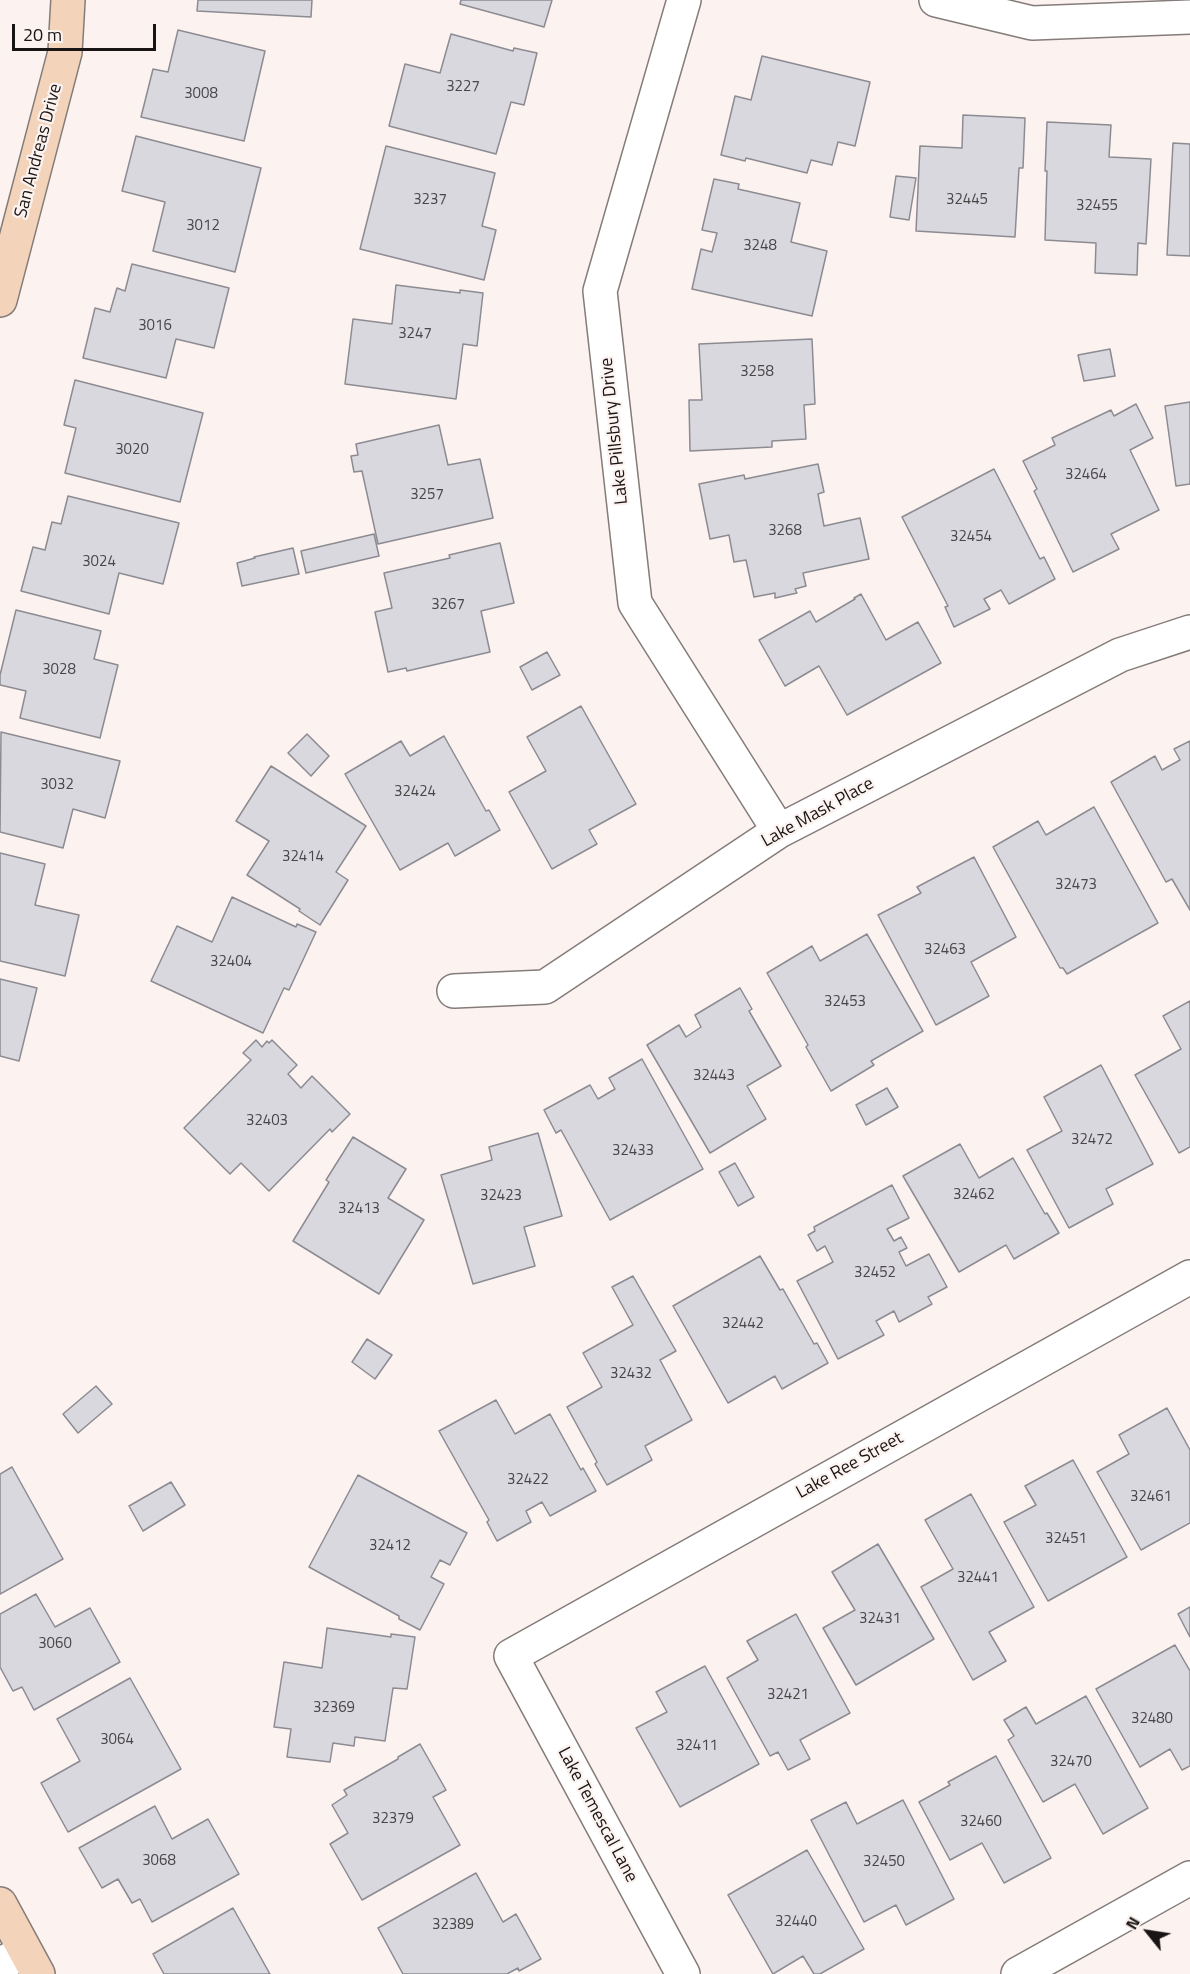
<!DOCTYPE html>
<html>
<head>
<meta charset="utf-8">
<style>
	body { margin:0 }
	#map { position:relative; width:1190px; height:1974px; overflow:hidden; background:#fcf3f0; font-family:"Titillium Web",sans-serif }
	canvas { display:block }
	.north { position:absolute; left:1118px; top:1902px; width:60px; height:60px; -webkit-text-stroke:4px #fcf3f0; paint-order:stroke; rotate:300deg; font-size:16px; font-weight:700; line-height:24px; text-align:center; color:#181514 }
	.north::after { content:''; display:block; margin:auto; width:21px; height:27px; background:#181514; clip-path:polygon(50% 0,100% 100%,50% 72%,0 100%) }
	.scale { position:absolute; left:12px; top:24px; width:144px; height:27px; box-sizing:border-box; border:3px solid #181514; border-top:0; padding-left:8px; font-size:18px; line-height:21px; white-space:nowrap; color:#181514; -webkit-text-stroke:4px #fcf3f0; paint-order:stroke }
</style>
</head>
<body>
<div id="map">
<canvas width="1190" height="1974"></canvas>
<div class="north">N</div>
<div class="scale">20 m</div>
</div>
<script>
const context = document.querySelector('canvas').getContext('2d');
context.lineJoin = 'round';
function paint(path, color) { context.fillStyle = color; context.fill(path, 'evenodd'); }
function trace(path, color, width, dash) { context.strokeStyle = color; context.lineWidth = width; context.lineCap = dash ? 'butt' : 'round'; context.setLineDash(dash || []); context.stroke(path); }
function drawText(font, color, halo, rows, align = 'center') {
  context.font = font + ' "Titillium Web",sans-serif'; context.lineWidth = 4.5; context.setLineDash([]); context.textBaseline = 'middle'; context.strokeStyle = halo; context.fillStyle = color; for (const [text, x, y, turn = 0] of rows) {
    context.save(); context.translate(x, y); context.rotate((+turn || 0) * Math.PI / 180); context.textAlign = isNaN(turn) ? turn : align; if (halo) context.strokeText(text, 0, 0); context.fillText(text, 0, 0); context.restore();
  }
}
const building = new Path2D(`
	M198,0H312L311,17L197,11Z
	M461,0H552L544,27L460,4Z
	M178,30L265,51L244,141L141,117L153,69L168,72Z
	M451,34L513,51L514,48L537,53L524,105L511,102L496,154L389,126L405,64L440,73Z
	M762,56L870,82L855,146L838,142L832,165L811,160L807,173L746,158L745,161L721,155L735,96L751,100Z
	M963,115L1025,118L1023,168H1019L1015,237L916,231L920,146L962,148Z
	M1047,122L1111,125L1109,157L1151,159L1146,244L1138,243L1137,275L1095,273L1096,243L1045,240L1047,171H1045Z
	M136,136L261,168L235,272L153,251L165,202L122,191Z
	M1173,143L1190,144V256L1167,255Z
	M386,146L495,173L482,226L496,230L484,280L360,249Z
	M896,176L916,178L909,220L890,217Z
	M714,179L739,184L738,189L800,203L791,242L827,251L812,316L692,289L701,249L712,252L717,233L702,230Z
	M132,264L229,288L214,348L176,339L166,378L83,358L95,308L110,312L117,288L125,291Z
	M396,285L460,293V290L483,293L477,346L463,344L456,399L345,384L353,319L392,324Z
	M812,339L815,404L804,405L806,439L772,441V447L690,451L689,400H702L699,344Z
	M1110,349L1115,376L1084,381L1078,355Z
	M75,380L203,413L180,502L65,473L76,428L64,425Z
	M1190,402V484L1176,486L1165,406Z
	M1136,404L1153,438L1130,450L1159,510L1111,534L1119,549L1073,572L1034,491L1037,489L1023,461L1055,445L1052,438L1111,410L1114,416Z
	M439,425L448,465L480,459L493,518L378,544L362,471L354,472L351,456L358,455L356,444Z
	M818,464L824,492L818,494L824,526L860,518L869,559L803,573L806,586L795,589L797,593L775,598V593L754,597L746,560L734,562L729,535L710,539L699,484L744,475L745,479Z
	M994,469L1040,559L1044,557L1055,579L1009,604L1001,590L984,599L990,609L954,627L945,607L948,606L902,517Z
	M68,496L179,523L163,584L119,573L109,614L21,591L33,547L45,550L52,522L61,524Z
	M374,534L379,556L306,573L301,551Z
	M500,543L514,603L481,611L490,652L407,671L406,668L388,672L375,612L392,608L384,573L450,558L449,555Z
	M293,548L299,574L242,586L237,563L255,558L254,557Z
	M861,594L886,640L918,622L941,663L847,715L819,666L785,686L759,640L810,611L816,622L855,599L854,598Z
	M16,610L101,631L94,659L118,665L100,738L20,718L26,691L0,685V675Z
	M547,652L560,675L532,690L520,667Z
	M581,706L636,804L589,830L597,844L552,869L509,792L546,771L527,737Z
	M1,732L120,761L105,818L73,809L63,848L0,832Z
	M307,734L329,756L311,776L288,753Z
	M444,736L486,811L489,810L500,830L455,856L448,843L400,870L345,774L401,741L410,756Z
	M1190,741V910L1172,879L1166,882L1111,782L1155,756L1162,770L1180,760L1174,749Z
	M271,766L366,826L336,872L348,880L320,925L299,911L300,909L247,875L269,841L236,821Z
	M1094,807L1158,923L1067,974L1063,968H1060L993,847L1038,821L1046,835Z
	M0,853L45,864L35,905L79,915L65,976L0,961Z
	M974,857L1016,937L971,962L989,996L936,1025L878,915L921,893L917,887Z
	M232,897L296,927L297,924L316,932L289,990L284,988L263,1033L151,981L177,926L212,942Z
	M867,934L923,1031L871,1061L874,1065L831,1091L806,1047L808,1045L767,973L812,946L820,961Z
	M0,979L37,988L19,1061L0,1056Z
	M740,988L752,1009L749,1011L781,1066L747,1086L766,1119L710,1153L647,1045L679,1025L686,1037L701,1027L695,1015Z
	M1190,1001V1147L1179,1153L1135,1075L1181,1049L1163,1016Z
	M256,1040L262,1047L267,1041L269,1043L272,1040L297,1065L288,1074L301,1088L312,1076L350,1114L332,1132L330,1129L269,1191L241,1163L230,1174L184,1128L251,1060L243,1053Z
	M642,1059L703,1169L610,1220L561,1130L556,1133L544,1110L590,1085L598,1099L615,1089L609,1078Z
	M1101,1065L1153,1164L1106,1189L1113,1204L1069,1228L1027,1150L1062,1131L1044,1097Z
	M887,1088L898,1107L866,1125L856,1105Z
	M538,1133L562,1216L524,1227L535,1266L473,1284L441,1175L492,1160L489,1147Z
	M353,1137L406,1169L388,1198L424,1220L379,1294L293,1241L329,1182L326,1180Z
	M960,1144L979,1178L1013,1158L1045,1214L1047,1213L1059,1233L1014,1259L1006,1245L959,1272L903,1176Z
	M735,1163L754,1197L738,1206L719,1172Z
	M892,1185L909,1218L887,1229L894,1241L901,1237L907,1248L899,1252L906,1266L929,1254L947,1287L928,1297L932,1304L899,1322L894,1311L876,1321L884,1335L838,1359L797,1281L833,1262L825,1246L817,1251L808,1235L815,1231L814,1227Z
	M760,1256L780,1290L783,1289L814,1344L817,1343L828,1363L782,1389L775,1376L728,1403L673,1306Z
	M633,1276L676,1351L660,1360L692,1420L645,1446L652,1460L607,1485L595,1464L597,1462L567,1407L602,1387L583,1353L633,1325L612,1287Z
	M367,1339L392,1355L375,1379L352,1362Z
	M96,1386L112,1404L78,1433L63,1414Z
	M496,1400L515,1434L550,1414L581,1470L583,1468L596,1491L550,1516L542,1502L526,1511L531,1522L497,1541L487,1522L489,1520L439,1431Z
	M1167,1408L1190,1450V1523L1141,1550L1097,1472L1129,1454L1119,1435Z
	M1073,1460L1127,1557L1048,1601L1004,1522L1036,1505L1025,1486Z
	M12,1467L63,1559L0,1594V1474Z
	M358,1475L467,1533L450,1565L440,1560L431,1577L444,1584L420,1630L399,1619V1616L309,1567Z
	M171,1482L185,1505L143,1531L129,1506Z
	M971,1494L1034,1607L989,1632L1006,1661L973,1680L921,1587L953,1569L925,1520Z
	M878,1544L934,1639L856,1685L823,1628L855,1610L832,1572Z
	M36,1594L55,1627L90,1608L120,1662L34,1710L22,1687L13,1691L0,1667V1614Z
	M1190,1607V1637L1178,1614Z
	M796,1614L850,1713L800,1740L810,1759L788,1770L778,1752L770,1756L727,1678L758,1660L747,1641Z
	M327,1628L391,1637V1634L415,1637L407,1689L393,1688L385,1741L355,1737L354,1746L333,1743L330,1762L287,1757L291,1729L274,1727L284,1662L322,1668Z
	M1175,1645L1190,1671V1766L1182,1770L1170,1749L1140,1767L1096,1689Z
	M705,1666L759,1764L680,1807L636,1728L667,1712L656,1692Z
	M130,1678L181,1769L68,1832L41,1783L80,1761L57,1719Z
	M1086,1696L1148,1808L1103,1834L1075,1784L1043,1802L1008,1740L1014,1736L1004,1720L1026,1707L1036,1724Z
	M420,1744L446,1790L433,1797L460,1845L362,1900L330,1844L348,1833L332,1805L347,1795L344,1790L398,1759V1757Z
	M996,1756L1051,1858L1004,1883L982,1843L950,1860L919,1802L950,1785L948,1782Z
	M903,1800L954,1899L906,1925L896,1905L864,1922L811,1820L846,1802L857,1824Z
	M155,1806L172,1839L208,1819L239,1874L152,1922L140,1899L132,1903L118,1879L102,1888L79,1848Z
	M807,1850L864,1949L820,1974H814L803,1956L773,1974L728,1895Z
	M476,1873L503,1922L516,1914L541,1959L519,1971L518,1968L507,1974H403L378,1928Z
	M233,1908L270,1974H164L153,1954Z`);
const street = new Path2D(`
	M684,0L600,291L635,603L779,831
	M936,0L1032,23L1190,17
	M454,991L545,987L779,831L1120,655L1190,632
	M0,1964L25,1952
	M683,1974L511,1656L1190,1277
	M1018,1974L1190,1878`);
const secondary = new Path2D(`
	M0,300L65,52L68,0
	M0,1904L38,1974`);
const numberNames = [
	["3227",463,87],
	["3008",201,94],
	["3237",430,200],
	["32445",967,200],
	["32455",1097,206],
	["3012",203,226],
	["3248",760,246],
	["3016",155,326],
	["3247",415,334],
	["3258",757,372],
	["3020",132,450],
	["32464",1086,475],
	["3257",427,495],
	["3268",785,531],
	["32454",971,537],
	["3024",99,562],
	["3267",448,605],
	["3028",59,670],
	["3032",57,785],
	["32424",415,792],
	["32414",303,857],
	["32473",1076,885],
	["32463",945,950],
	["32404",231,962],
	["32453",845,1002],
	["32443",714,1076],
	["32403",267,1121],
	["32472",1092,1140],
	["32433",633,1151],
	["32462",974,1195],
	["32423",501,1196],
	["32413",359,1209],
	["32452",875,1273],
	["32442",743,1324],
	["32432",631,1374],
	["32422",528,1480],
	["32461",1151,1497],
	["32451",1066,1539],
	["32412",390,1546],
	["32441",978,1578],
	["32431",880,1619],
	["3060",55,1644],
	["32421",788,1695],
	["32369",334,1708],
	["32480",1152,1719],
	["3064",117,1740],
	["32411",697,1746],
	["32470",1071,1762],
	["32379",393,1819],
	["32460",981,1822],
	["3068",159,1861],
	["32450",884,1862],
	["32440",796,1922],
	["32389",453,1925]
];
const streetNames = [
	["San Andreas Drive",39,151,-75],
	["Lake Pillsbury Drive",615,431,-96],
	["Lake Mask Place",818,813,-29],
	["Lake Ree Street",850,1466,-29],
	["Lake Temescal Lane",597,1815,62]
];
paint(building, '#dad8df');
trace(building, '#8d8b92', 1.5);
trace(street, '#847c79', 36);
trace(secondary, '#847c79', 36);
trace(street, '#fff', 33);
trace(secondary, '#f4d3bb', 33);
drawText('15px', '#484647', null, numberNames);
drawText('18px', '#181514', '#fcf3f0', streetNames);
</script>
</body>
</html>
